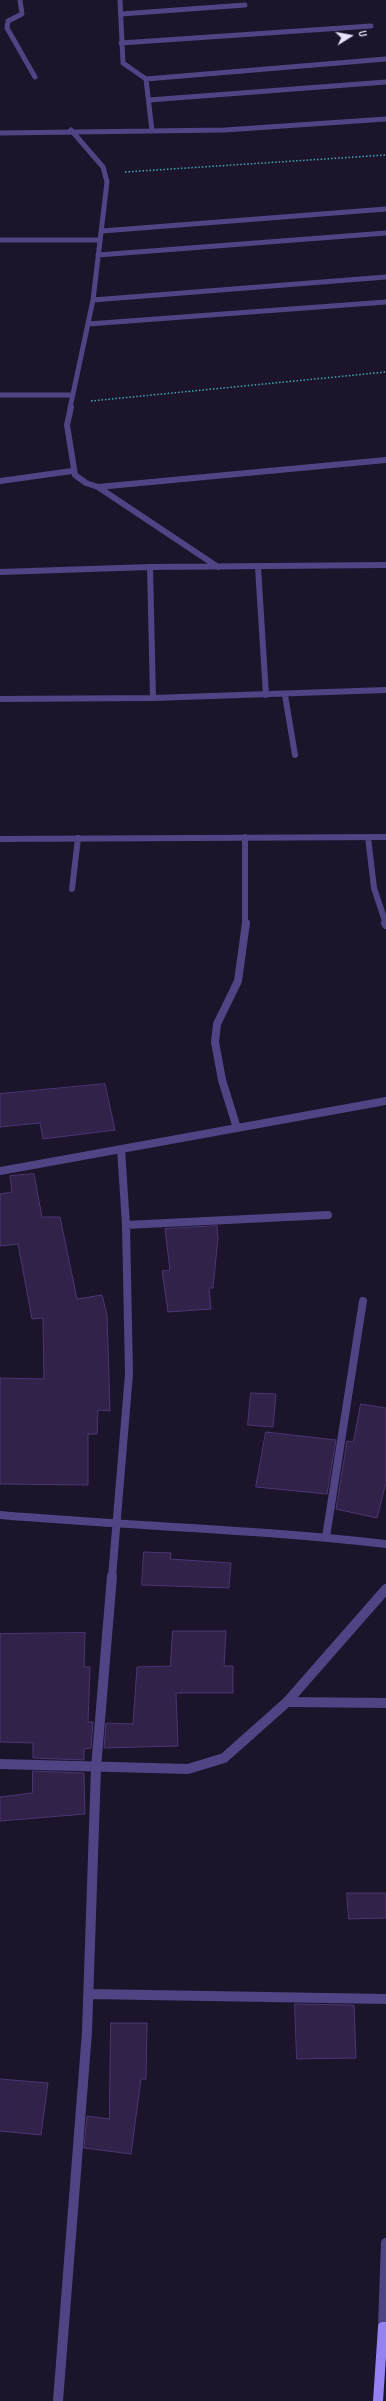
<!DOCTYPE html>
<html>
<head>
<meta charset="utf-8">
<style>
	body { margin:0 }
	#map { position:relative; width:386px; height:2401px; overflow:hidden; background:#1b142a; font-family:"Sofia Sans Condensed",sans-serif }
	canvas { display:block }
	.north { position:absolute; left:330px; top:16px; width:40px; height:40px; -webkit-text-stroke:3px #1b142a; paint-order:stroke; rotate:79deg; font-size:11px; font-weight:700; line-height:16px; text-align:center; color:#e7e0fc }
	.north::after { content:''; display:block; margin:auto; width:14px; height:18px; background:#e7e0fc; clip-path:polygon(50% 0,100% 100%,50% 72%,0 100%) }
</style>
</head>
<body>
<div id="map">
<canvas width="386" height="2401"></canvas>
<div class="north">U</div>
</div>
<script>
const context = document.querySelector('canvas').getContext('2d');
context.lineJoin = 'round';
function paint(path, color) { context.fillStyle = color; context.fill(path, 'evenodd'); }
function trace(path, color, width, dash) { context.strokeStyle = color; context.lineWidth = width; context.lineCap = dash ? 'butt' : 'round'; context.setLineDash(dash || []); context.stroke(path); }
const building = new Path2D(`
	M105,1084L115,1130L43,1139L40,1123L0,1127V1094Z
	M34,1174L42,1217H60L77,1299L102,1295L107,1315L110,1411L98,1410L97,1434H88V1485L0,1484V1378L44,1379L43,1318L32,1319L18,1244L0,1246V1194L12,1192L10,1176Z
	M217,1226L218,1238L213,1288H209L211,1309L168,1312L162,1271L170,1270L165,1229Z
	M251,1393L276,1394L273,1427L248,1425Z
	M361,1404L386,1408V1482L377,1518L336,1509L347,1441L353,1442Z
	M266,1432L336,1440L327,1494L256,1487Z
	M144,1552L171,1553L170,1559L231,1563L229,1588L142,1585Z
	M173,1631H226L224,1666H233V1693H176L178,1746L104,1748L106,1723L133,1724L137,1667L170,1666Z
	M85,1633L84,1667H90L88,1722H93L91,1748L84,1749V1760L33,1758V1743L0,1742V1634Z
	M33,1771L84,1773L85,1814L0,1821V1797L32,1793Z
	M347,1893H386V1918L349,1919Z
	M295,2004L354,2005L356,2058L297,2059Z
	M111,2023H147L146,2079H141L131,2154L84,2148L87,2116L109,2119Z
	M0,2079L48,2083L41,2135L0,2131Z`);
const path = new Path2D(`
	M125,172L386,155
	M91,401L386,372`);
const service = new Path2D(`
	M287,1702L386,1703`);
const minorFar3 = new Path2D(`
	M20,0L22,14L8,21L7,28L35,77
	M120,0L123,63L146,79L152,131
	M121,14L245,5
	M121,43L371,26
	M146,79L386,59
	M149,100L386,82
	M0,133L225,130L386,119
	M102,231L386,209
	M0,240H99
	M98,255L386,233
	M93,300L386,277
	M88,324L386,302
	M0,395H72
	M70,408L93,300L107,182L103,167L71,130`);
const minorFar2 = new Path2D(`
	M71,407L67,425L75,475L86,483L98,487L386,460
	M0,481L72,471
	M98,487L218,567
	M150,567L153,698
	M258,567L266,695
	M0,572L150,567L386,565
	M285,695L295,755
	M0,699L153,698L386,690
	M245,837V924
	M368,837L374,888L386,924
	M0,839L386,837
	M72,889L78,838`);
const minorFar1 = new Path2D(`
	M385,923L386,925
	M237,1128L222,1080L215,1042L217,1024L238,981L246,923
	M0,1171L386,1101
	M126,1225L328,1215
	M0,1515C128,1526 258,1529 386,1544
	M326,1537L363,1301
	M112,1577L129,1374L126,1225L121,1149`);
const minor = new Path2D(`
	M0,1764L188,1769L224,1758L287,1702L386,1589
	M89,1994L386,1999
	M383,2327L386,2243
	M58,2401L87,2032L96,1768L112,1576`);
const secondary = new Path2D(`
	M378,2401L383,2327H386`);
paint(building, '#302249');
trace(building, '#4b3673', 1);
trace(path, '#3ea8b2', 1.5, [1.5, 2]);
trace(service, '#504484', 10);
trace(minorFar3, '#504484', 5);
trace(minorFar2, '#504484', 6);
trace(minorFar1, '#504484', 8);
trace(minor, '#504484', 10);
trace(secondary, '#9481f2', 10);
</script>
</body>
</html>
